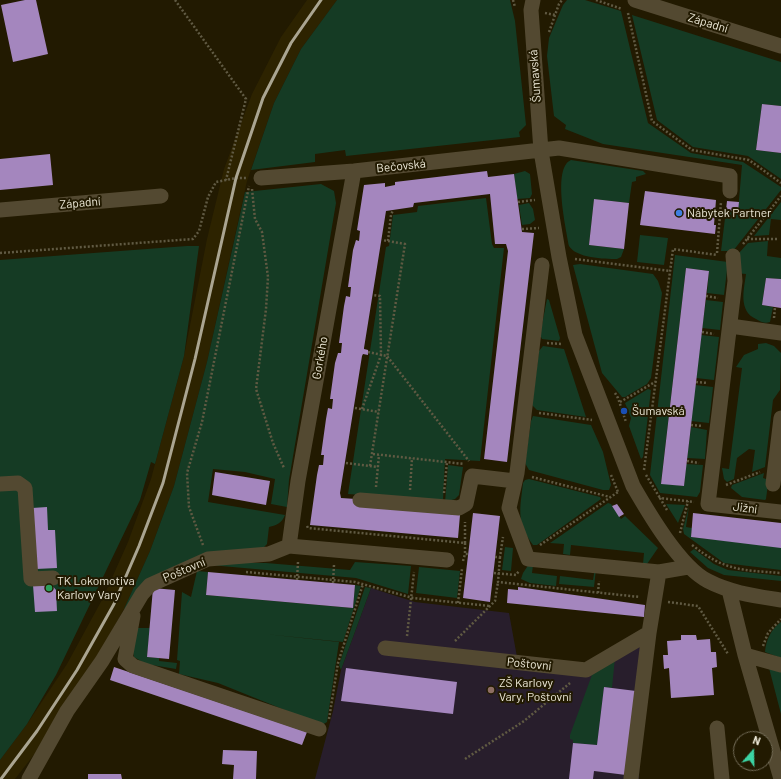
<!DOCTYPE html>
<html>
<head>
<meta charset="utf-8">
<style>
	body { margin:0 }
	#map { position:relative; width:781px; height:779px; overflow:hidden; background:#221a01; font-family:Barlow,sans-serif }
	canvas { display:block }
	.north { position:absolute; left:733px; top:731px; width:40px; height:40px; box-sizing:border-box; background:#221a01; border:1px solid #736c57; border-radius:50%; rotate:20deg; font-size:11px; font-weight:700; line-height:16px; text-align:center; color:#ece8d7 }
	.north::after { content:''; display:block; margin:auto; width:14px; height:18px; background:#3cd4a4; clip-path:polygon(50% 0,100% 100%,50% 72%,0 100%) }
</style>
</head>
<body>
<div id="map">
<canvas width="781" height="779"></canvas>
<div class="north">N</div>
</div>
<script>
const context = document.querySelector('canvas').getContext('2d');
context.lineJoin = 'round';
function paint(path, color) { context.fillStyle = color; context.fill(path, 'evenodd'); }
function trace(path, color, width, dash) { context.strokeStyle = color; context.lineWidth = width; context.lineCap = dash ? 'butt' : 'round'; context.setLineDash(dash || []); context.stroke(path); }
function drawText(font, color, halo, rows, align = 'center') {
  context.font = font + ' Barlow,sans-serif'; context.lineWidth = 4; context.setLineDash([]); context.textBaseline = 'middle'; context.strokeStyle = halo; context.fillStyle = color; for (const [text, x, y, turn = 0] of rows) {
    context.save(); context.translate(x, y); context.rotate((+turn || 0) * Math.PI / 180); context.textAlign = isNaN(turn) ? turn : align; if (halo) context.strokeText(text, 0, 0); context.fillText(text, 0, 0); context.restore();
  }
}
const built = new Path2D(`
	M307,0H337L301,49L274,103L247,181L207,362L174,486L150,551L124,609L87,676L47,738L15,779H0V760L27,724L67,664L103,598L128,542L151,479L184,356L207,239L224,169L252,94L281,37Z`);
const education = new Path2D(`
	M371,588L415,602L509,613L517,657L587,666L642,630L639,779H315L333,711L341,670Z`);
const green = new Path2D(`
	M337,0H510L515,21L526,125L519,132L520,137L346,156L345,150L315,154V162L251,170L274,103L301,49Z
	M567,0H585L621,11L648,123L691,153L743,162L781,187V190L733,251H721L726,210L738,211L742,165L603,144L565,129L566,125L554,116L547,56L549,38L563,5Z
	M632,15L781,62V106L762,104L756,150L781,153V179L748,156L693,147L657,120Z
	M571,160L643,171L646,174L636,177V181L632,182L629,203L594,199L589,245L624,249L621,257L617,259C604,259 576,258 569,246C566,228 552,168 571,160Z
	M525,171L530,174L532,194L530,198L517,199L514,174Z
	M321,184L334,191L336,203L289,480L287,507L271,504L275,479L245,472L213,469L208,502L285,515C282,523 277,525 269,527L267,544L264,547L256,551L212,554L124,609L150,551L174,486L207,362L245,192Z
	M486,198L492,244L494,248H504L480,461L445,459L443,501L348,494L386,247L389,246L393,215L417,212L418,206Z
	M781,202V220L771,219L769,235L754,236Z
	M529,203L533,209L535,220L530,224L522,225L519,205Z
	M640,235L668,238L664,265L637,262Z
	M768,241L767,256L781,258V279L766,278L762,305L773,307L770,322C765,324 761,322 756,319C738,311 744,289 746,274L736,273L739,253L748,243Z
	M187,246H199L184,356L155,464L151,462L140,500L56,675L27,724L0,760V260Z
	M675,255L728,262L724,295L707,293L709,271L686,268L661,483L684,486L686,464L703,465L700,492L697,497L660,493L650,475Z
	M580,264L653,274L658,281L662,293L651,378L647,384L625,397H622L602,373L573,265Z
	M547,299L549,300L560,338L559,341L542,339L540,335Z
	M706,300L723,302L720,330L702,328Z
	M701,335L719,337L714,380L696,378Z
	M766,343L774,346L781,353L780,390L773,400L765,467L752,472L755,450L749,449L737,458L734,479L727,482L724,479L722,468L729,469L742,368L736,367L744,355L758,349V344Z
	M543,346L564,349L586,417L537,410L532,405L539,351Z
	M695,385L713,387L709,423L691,421Z
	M648,389L651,390L643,457L641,459L629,426L631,418L625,403Z
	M533,416L591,425L603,452L611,485L609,490H603L529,470L525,463L531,421Z
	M691,427L707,430L705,459L687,458Z
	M448,465L463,467L459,495L455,499L445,502Z
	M764,473L763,478L766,479L768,484L766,499L765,500L742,497L731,488L732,485Z
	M529,479L600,497L601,499L537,545H533C516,522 520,509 523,483L525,480Z
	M608,503L611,504L621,519L625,516L658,548L647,564H643L644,553L571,545L570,555L563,554L564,544L550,543Z
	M666,504L685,505L678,523Z
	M689,506L686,527L692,528L691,537L781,547V570L724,563L684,534L683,529Z
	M505,547L513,548L511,571L502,570Z
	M694,549L714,564L728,570L781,576V581L724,575L708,568L690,552Z
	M355,562L411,566L408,594L356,578L210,565V563H266L350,570Z
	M529,564L533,565L532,573L557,576L556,586L530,583L521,579L523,573Z
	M419,567L460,571L457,598L416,593Z
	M595,568L596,569L594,587L559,584L560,576L593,580Z
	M197,571L208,572L206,595L353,608L355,585L361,586L343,642L265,634L339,642L327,722L322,725L218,683L179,674L180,661L177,660L182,592L191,597Z
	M365,587L371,588L341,670L339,665Z
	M781,622V658L765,652C766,640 771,629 781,622Z
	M135,628H150L147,657L159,658V661L177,663L176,669L146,664L134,657L132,647Z
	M615,658L612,688L604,687L597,745L573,743V740L570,739V735L593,672Z
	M769,668H781V714Z`);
const building = new Path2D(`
	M25,0H36L48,54L13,62L1,5Z
	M762,104L781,106V153L756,150Z
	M50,154L53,185L0,190V159Z
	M487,171L488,177L514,174L522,232L534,233L507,462L484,459L508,251L506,244H495L490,194L414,203L413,207L386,211L364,348V349L368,350V355L363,354L362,356L340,493L341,498L356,499L355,505L460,515L458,538L310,525L317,475L319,465H323L324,455H321L326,419L328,408L332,409L333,399H330L335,363L338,353H341L342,343H339L344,306L346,296L350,297L351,287H348L353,250L356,240L359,241L360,231L357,230L364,185L385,183V187L395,185V182Z
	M645,191L716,200L714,225H716L715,234L640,225Z
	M594,199L629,203L624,249L589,245Z
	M727,201L739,202L738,212L726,210Z
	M686,268L709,271L684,486L661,484Z
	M766,278L781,279V308L762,305Z
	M215,472L270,481L266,505L212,495Z
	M617,504L624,514L619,517L612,506Z
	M47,507L48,530H55L57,568L36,569L32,508Z
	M473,513L500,516L490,602L463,598Z
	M693,513L781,523V548L691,537Z
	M208,572L355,585L353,608L206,595Z
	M51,584L56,590L57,611L35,612L33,585Z
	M518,587L645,605L644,617L507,603L508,589L518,590Z
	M153,588L175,590L169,659L147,657Z
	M681,635H696L697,640L710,639L711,652H716L717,667L712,668L714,695L671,698L669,668L664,669L663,655H668L667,641L681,640Z
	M114,667L307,732L302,745L110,680Z
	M346,668L457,682L453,714L341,701Z
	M604,687L636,691L626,775L594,771L593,779H569L573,743L597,745Z
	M223,750L257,751L256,779H233L234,765L222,764Z
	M88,774H121L122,779H88Z`);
const path = new Path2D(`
	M175,0L246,99L226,180
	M513,0L515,7
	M596,0L622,9
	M545,13L555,15
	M628,13L652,121L692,150L749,160L781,183
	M549,32L559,4L562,0
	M252,189L255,219L262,232L268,277L266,309L256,389L273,443L284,468
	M518,202L535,200
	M522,229L539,228
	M747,239H777
	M388,241L391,215L393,210
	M743,244L781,196
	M0,253L193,239L199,231L208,197L216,182L236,178H247
	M717,253L721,202
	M575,259L670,271
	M706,296L718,298
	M774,318L775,307
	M702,332L714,334
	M547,343L562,344
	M368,352L387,356L469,461
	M696,382L708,383
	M615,393L618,398L626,422
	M620,402L655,382
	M355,408L379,412
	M362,409L381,355L380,296L373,295
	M539,413L592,420
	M691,425L703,426
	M373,454L464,464
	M687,461L699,463
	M346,463L378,467
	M370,466L405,244L382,240
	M644,470L673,249L717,255
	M611,475L618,492
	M646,475L660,498
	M532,477L610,497
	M726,485L760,472
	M376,487L379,455
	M410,490L412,458
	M444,493L447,462
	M667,510L660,498L694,502
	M307,526L308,528L465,543V554
	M680,533L688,501
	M465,543V522
	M203,545L189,507L187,473L202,422L249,186
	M540,545L618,492
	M692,545C725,571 741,570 781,573
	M495,557H500L503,537
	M500,557L498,582L640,597
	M463,561L465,554H468
	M246,572L355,582L413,598L490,606
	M494,573L516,575L519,571
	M297,580L298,562
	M333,583L334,565
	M598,593L599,581
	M668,602L698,606L728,654
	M458,603L462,569
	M407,636L414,572
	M455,641L495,601L498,582
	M763,646L768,633L781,619
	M329,719L338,663L363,584
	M465,759L524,721L570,683`);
const minor = new Path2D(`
	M533,0L531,10L541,151L559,257L575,335L633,486C648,512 680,567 708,581C731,593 756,596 781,600
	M635,0L781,46
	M261,178L354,171L559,148L730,176V191
	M0,210L161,196
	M733,256L735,281L708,504L781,512
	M542,265L517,473L509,508L528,559L659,572L688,567
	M730,326L781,333
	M0,484L18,483L25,488L31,579L53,578
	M773,484L781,418
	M360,500L459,508L466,504L472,476L515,481
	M289,546L298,481L354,171
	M729,590L745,655L781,779
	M133,616L125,659L133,666L319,729
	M385,648L586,670L649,633L659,572
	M745,655L781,665
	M717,728L722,779
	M631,778L649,633
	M29,779L67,711L102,661L142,594L150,585L208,559L269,554L289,546L447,560`);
const rail = new Path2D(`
	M1,779L37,731L77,670L114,604L139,546L163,483L195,359L236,178L263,98L291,43L321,0`);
const markers = [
	[679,213,4,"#3f7fe0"],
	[624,411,4,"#1a4fb4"],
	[49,588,4,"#2e9e5b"],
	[491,690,4,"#8d6e63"]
];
const streetNames = [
	["Západní",708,23,17],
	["Šumavská",535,76,-94],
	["Bečovská",401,166,-6],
	["Západní",80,203,-5],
	["Gorkého",320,358,-80],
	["Jižní",745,508,7],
	["Poštovní",184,570,-23],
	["Poštovní",529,664,6]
];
const poiNames = [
	["Nábytek Partner",687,213],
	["Šumavská",632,411],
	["TK Lokomotiva",57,581],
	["Karlovy Vary",57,595],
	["ZŠ Karlovy",499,683],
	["Vary, Poštovní",499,697]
];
paint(built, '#2d2300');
paint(education, '#281e2c');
paint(green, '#153b24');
paint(building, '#a486be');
trace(path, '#605a43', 2.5, [2, 2]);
trace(minor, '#534931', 15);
trace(rail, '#aaa591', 3);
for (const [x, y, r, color] of markers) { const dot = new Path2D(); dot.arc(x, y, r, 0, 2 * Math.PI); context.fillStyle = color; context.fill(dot); trace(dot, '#221a01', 1.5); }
drawText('12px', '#ece8d7', '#221a01', streetNames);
drawText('12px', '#ece8d7', '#221a01', poiNames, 'left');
</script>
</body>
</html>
